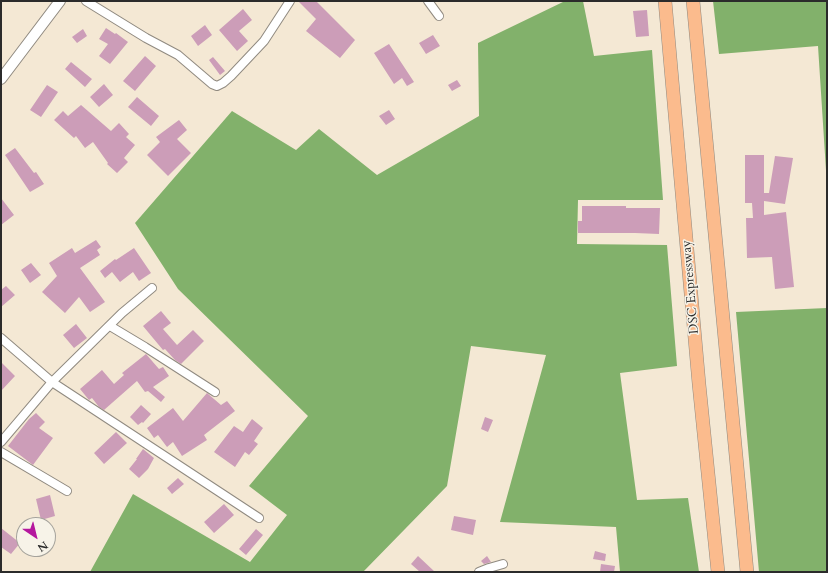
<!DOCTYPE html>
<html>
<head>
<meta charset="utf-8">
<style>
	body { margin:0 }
	#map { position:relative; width:828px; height:573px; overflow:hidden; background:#f4e8d4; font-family:Cardo,serif }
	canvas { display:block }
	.frame { position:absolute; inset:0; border:2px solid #2b2b2b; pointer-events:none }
	.north { position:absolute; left:16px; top:517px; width:40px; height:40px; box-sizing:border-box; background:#f7f3e8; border:1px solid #a5a39c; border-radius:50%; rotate:145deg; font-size:11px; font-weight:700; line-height:16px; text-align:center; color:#2b2b2b }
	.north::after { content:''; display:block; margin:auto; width:14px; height:18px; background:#b5179e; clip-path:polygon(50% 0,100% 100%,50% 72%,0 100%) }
</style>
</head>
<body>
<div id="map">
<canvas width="828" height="573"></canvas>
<div class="frame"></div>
<div class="north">N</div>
</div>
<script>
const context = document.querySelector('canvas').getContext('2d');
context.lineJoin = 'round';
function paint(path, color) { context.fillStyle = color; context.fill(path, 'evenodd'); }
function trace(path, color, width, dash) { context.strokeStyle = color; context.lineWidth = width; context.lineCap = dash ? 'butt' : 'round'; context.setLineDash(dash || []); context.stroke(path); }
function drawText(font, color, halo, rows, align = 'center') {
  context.font = font + ' Cardo,serif'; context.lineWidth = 3; context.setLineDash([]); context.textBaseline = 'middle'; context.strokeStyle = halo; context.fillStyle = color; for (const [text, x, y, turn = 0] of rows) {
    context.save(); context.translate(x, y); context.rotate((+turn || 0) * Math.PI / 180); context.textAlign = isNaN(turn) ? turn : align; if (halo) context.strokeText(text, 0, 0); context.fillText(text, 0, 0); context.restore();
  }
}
const forest = new Path2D(`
	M565,1H583L594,56L652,50L663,200H578L577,244L667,245L677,366L620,373L637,500L688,498L699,572H620L616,527L500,522L546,355L471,346L447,486L363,572H90L133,494L250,562L287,515L249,486L308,416L178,289L135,223L232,111L296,150L319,129L377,175L479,116L478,43Z
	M713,1H827V186L818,46L719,54Z
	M827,308V572H759L736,312Z`);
const building = new Path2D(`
	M298,1H316L355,40L340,58L306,31L316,19Z
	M243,9L252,20L239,31L248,41L237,51L219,30Z
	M647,10L649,36L636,37L633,11Z
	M205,25L212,35L198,46L191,36Z
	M106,28L115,34L116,33L128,42L110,64L99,56L108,44L99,39Z
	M83,29L87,36L77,43L72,37Z
	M433,35L440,46L426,54L419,43Z
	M389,44L414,82L407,86L402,78L394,84L374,53Z
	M145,56L156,66L135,91L123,81Z
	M213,57L225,71L220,75L209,60Z
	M71,62L92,79L85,87L65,69Z
	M457,80L461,86L452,91L448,85Z
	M104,84L113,95L99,107L90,97Z
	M47,85L58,92L41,117L30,110Z
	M137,97L159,116L151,126L128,107Z
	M81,105L111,131L119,123L129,134L126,137L135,145L124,158L128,162L117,173L107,164L108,163L93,142L85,148L76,136L74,138L54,120L63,111L68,116Z
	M389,110L395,119L386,125L379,116Z
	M179,120L187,130L177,139L191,153L168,176L147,155L160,142L156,137Z
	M15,148L34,173L36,172L44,184L30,192L5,155Z
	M745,155H764V193H769L775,156L793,158L785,204L764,201V215L786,212L794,287L775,289L772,257L747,258L746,218H753L752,203H745Z
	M1,198L14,215L1,225Z
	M582,206H626V208H660L659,234L635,233H578V221H582Z
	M96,240L101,247L97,250L100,255L80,268L105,302L90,312L79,297L65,313L42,292L57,276L49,263L72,248L75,253Z
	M134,248L151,273L139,281L133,272L120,282L112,272L105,278L100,271L115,259L116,260Z
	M31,263L41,275L30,283L21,270Z
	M6,286L15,295L1,307V290Z
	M161,311L171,323L163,329L177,345L193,330L204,341L181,364L175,360L165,349L163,350L143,326Z
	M76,324L87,338L74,348L63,335Z
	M146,354L159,369L163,367L169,376L153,387L165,397L161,402L148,391L145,392L137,381L104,410L99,407L92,398L89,400L80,389L102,370L114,384L124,375L122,373Z
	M1,362L15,376L1,391Z
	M207,393L221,405L227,401L235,411L204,435L207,440L182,456L173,442L167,447L158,435L154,438L147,428L173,408L183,421Z
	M141,405L151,414L143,423L142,422L138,425L130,417Z
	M36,413L45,422L39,428L53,438L33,465L8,446L29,419Z
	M485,417L493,420L488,432L481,429Z
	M252,419L263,428L254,441L258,444L249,455L245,452L235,467L214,452L234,426L243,432Z
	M116,432L127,443L104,464L94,453Z
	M143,449L154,458L148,469L139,478L129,469L137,459H136Z
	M178,478L184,484L172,494L167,488Z
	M50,495L55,516L41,520L36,499Z
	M224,504L234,515L214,533L204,522Z
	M454,516L476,520L473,535L451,530Z
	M1,528L20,543L11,554L1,547Z
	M256,529L263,535L246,555L239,549Z
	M595,551L606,554L605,561L593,559Z
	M418,556L435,572H420L411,564Z
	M487,556L491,562L484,564L481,561Z
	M601,564L615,566L614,572H600Z`);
const minor = new Path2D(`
	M86,1L146,38L178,55L212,84L217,86L223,83L231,76L264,41L290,1
	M428,1L439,16
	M110,326L145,347L215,392
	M1,338L52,382L259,518
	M1,442L52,382L122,313L152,288
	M1,452L67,491
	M479,572L489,568L503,564`);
const tertiary = new Path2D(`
	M1,79L60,1`);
const primary = new Path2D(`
	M665,1L699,384L718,572
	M693,1L747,572`);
const streetNames = [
	["DSC Expressway",691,287,-95]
];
paint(forest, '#82b16b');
paint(building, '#cc9db8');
trace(minor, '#908a80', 10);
trace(tertiary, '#908a80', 12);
trace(primary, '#908a80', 14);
trace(minor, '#fff', 8);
trace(tertiary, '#fff', 10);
trace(primary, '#fbbb8d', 13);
drawText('13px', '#2b2b2b', '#f7f3e8', streetNames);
</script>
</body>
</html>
